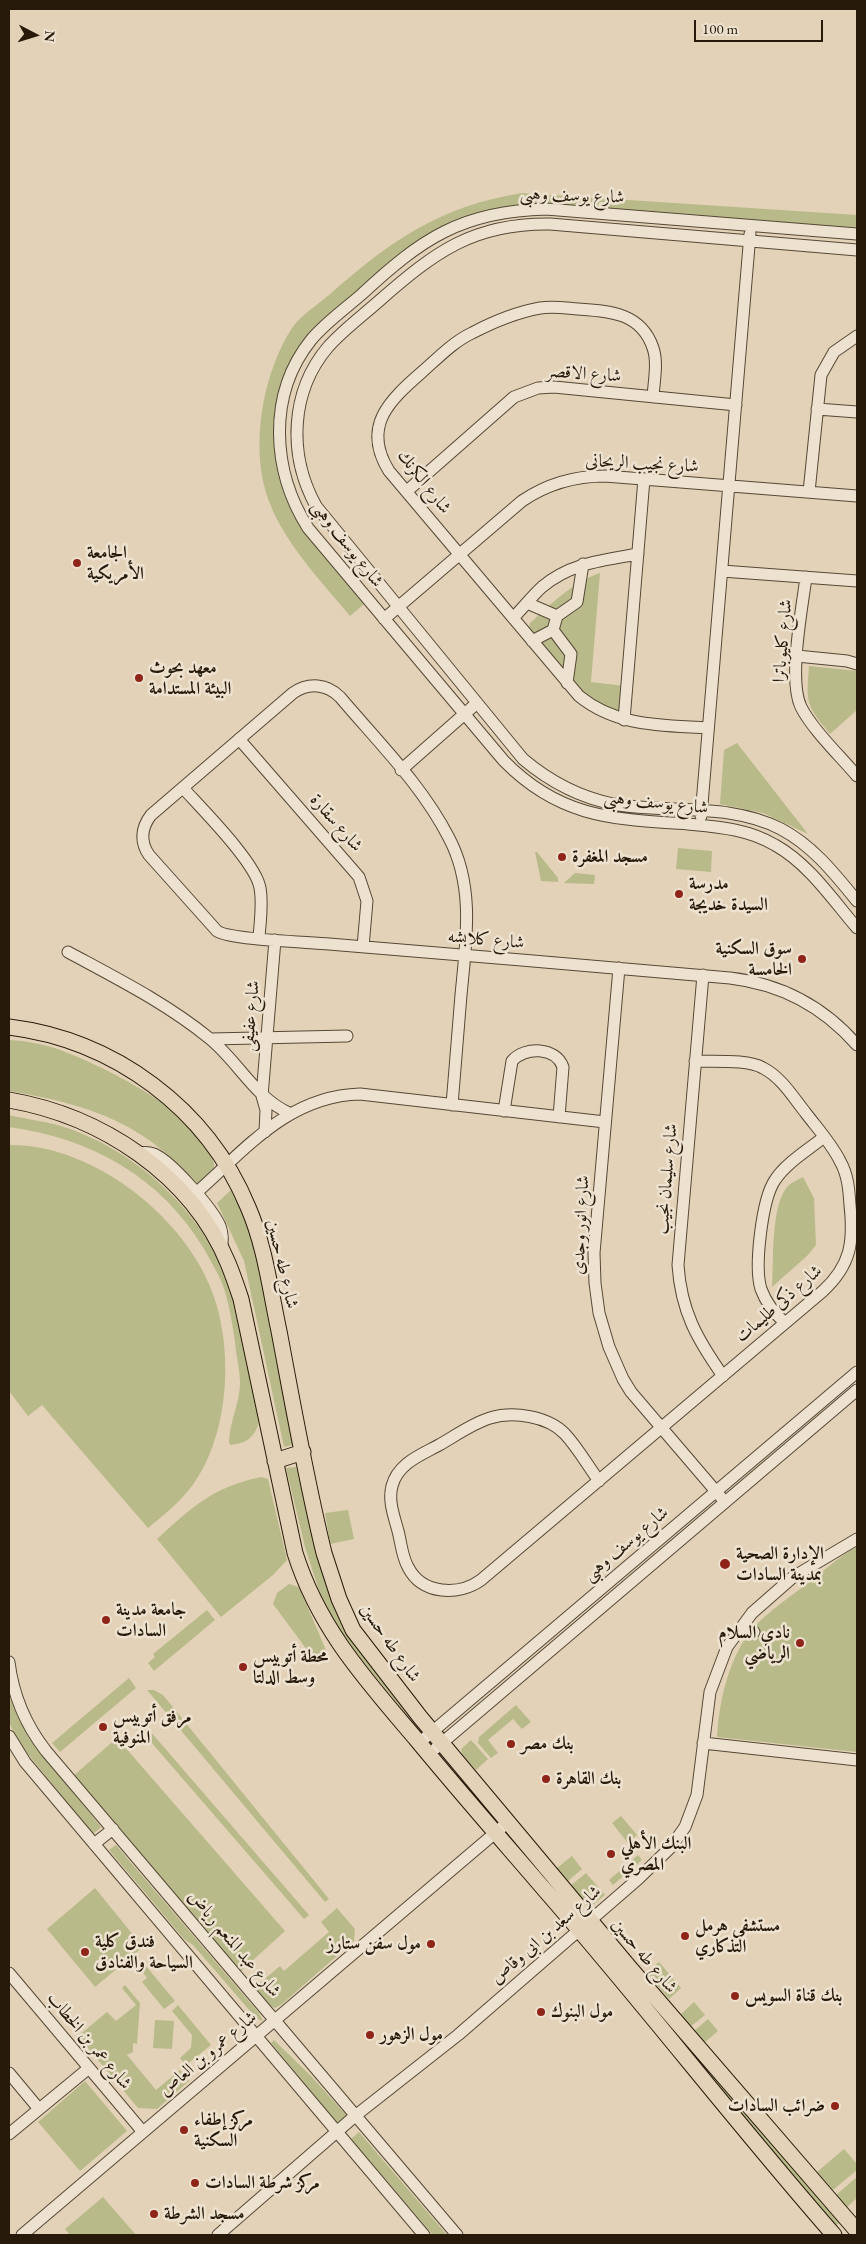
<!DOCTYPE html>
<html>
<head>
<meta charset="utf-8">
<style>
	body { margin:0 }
	#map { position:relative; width:866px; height:2244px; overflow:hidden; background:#e3d2b7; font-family:"EB Garamond",serif }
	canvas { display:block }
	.frame { position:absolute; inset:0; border:10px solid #271a0a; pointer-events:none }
	.north { position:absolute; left:10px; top:10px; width:50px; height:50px; -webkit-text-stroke:4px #ede2d0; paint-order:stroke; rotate:95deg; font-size:14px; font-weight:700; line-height:20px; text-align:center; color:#271a0a }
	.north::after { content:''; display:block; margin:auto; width:18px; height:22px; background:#271a0a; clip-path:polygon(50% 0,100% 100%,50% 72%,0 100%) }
	.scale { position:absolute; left:694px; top:20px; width:129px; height:22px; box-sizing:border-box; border:2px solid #271a0a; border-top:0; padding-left:6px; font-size:15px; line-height:18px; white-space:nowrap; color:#271a0a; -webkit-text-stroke:4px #ede2d0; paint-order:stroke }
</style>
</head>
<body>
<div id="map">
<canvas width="866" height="2244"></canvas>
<div class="frame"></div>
<div class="north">N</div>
<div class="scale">100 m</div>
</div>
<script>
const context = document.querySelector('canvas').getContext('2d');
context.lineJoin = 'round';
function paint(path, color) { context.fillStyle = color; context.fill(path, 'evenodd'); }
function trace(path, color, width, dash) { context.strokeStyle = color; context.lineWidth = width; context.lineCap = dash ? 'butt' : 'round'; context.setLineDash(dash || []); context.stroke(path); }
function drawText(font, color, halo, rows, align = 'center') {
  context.font = font + ' "EB Garamond",Amiri,serif'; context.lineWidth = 5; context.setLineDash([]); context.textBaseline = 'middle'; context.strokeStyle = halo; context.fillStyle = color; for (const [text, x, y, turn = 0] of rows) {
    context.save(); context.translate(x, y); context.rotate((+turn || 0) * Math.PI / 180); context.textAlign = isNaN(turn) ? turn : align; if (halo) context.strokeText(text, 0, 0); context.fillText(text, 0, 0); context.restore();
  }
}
const green = new Path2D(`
	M522,193L857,215V234L517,209L439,236L324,327L295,371L279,430L303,527L318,549L364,604L350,616C317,576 274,533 263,481C253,432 265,370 292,328C300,316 317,305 329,295C390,241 440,206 522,193Z
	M600,573L591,682L625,686L621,711L613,714L592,703L529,628L530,623C551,604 573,582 600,573Z
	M809,666L857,671V710L830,734C806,705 806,703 809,666Z
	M737,743L808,834L763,813L720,804L724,750Z
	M678,848L712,851L711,872L676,869Z
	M535,852H537L558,878V882L541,881Z
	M575,873L595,875L594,884L564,883Z
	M9,1040C28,1041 50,1045 68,1053C111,1070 209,1118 215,1169L198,1184C181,1169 165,1151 146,1138C105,1110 57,1099 9,1091Z
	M9,1115C26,1119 44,1121 61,1126C135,1149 203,1211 229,1285C244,1328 250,1377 259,1422C254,1438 247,1443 231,1445L229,1443C229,1423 240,1403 240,1383C240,1370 236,1355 235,1342C232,1322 229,1302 222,1283C217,1271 210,1260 204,1249C161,1177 91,1138 9,1127Z
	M9,1145C49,1144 89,1161 122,1183C157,1207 191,1243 208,1282C235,1340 231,1434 192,1486C180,1502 164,1515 148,1528L42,1405L28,1416L9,1391Z
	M803,1177L814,1198L816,1245L807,1256L772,1287C774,1262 770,1203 789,1185C793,1182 799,1179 803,1177Z
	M231,1190L241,1208L258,1252L296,1444L284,1447L244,1261L217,1203Z
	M296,1467L319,1559L344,1631L418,1729L340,1633L321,1597L305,1547L286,1468Z
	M261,1477L268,1479L287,1560L273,1575L221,1617L157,1539C192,1507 213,1487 261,1477Z
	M348,1510L354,1539L330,1544L325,1513Z
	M857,1547V1752L717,1737C719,1702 728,1662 749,1633C762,1616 791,1596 808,1583C824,1571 839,1556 857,1547Z
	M289,1584L299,1587L328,1655L316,1662L273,1604L277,1593Z
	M207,1610L215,1620L154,1671L148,1663L155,1657L153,1654Z
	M129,1678L136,1688L60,1752L52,1743Z
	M147,1690H154L163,1695L329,1899L325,1902Z
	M9,1697L28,1737L101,1827L93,1834L19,1743L9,1722Z
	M516,1705L531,1722L522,1729L513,1719L488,1740L498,1753L491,1758L478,1743L479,1737Z
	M143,1723L309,1915L304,1919L138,1727Z
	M117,1738L285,1931L240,1972L73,1776Z
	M471,1740L488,1759L476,1770L462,1754L461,1749Z
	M621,1816L637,1835L628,1843L612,1823Z
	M116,1845L259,2013L263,2021L257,2019L193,1945L184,1939L109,1850Z
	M638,1855L642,1860L613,1885L609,1880Z
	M572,1856L582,1869L568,1881L557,1868Z
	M586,1873L605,1895L589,1908L570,1886Z
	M95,1888L143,1947L95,1987L47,1929Z
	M337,1908L355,1929L354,1941L282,2004L275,2008L270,2006L254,1988L280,1966L284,1971L329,1932L321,1922Z
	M590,1933L840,2222L836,2226L585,1936Z
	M659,1962L681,1988L669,1999L646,1973Z
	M146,1966L175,2001L164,2009L142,1982L147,1978L141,1970Z
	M125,1985L140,2003L137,2044L133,2043V2052L127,2055L156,2090L180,2070L189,2081L157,2109L138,2108L78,2036L107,2012L116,2021L136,2005L122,1988Z
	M694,2002L705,2015L690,2027L680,2015Z
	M178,2005L211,2045L186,2065L180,2058L191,2048L192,2035L172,2011Z
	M708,2019L718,2031L704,2043L694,2031Z
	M155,2020L174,2021L172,2049L153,2048Z
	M274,2040L311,2076L348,2117L339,2125L271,2043Z
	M85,2081L127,2131L80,2171L38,2122Z
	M359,2132L447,2235H433L351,2139Z
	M844,2149L857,2164V2170L833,2190L817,2172Z
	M857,2177V2198L847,2207L836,2195Z
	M103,2197L136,2235H70L65,2229Z`);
const minor = new Path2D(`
	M857,234L546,209C462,211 421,239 362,294C345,309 325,323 311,340C267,395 272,471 308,528L504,761C560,818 613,819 688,824C719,827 748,829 775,845C809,864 832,899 857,928
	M857,250L550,224C473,223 435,252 379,301C362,316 343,330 328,347C290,392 288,455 316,506L523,759C549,781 579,797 613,804C669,814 729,802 781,829C813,846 834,873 857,901
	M653,397C654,381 658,362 653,348C641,312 608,311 578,309C565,308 553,306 540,308C518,312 493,322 472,333C453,342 438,358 422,372C390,400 361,426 389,471L579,696C617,727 662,725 708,728
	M817,409L857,412
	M407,491L514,397L538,388L554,387L736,405
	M809,492L821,375L834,352L857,336
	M722,571L857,581
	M806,577C802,609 788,680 801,707C812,729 841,757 857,776
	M527,603L557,616
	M513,618C523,608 532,596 542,587C570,563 604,560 638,554
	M384,619L522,501C547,484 574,476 605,476L857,496
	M532,641L553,630
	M797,656L847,661L857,664
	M567,683L571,654L553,630L557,616L577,602L583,564
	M624,720L644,479
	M239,739L359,877L367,901L363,947
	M401,770L477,703
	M183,788C202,809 256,863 260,888C263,904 260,922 259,938
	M701,816L750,234
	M68,952C116,978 166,1003 209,1038C238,1061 254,1097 289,1113
	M619,968L594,1253L595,1283L599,1313L609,1347L623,1379L631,1392L725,1502
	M703,975L678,1265C681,1311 697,1339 723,1376
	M211,1039L347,1036
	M452,1105C455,1068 458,1031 461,995C466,942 475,887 449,838C422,785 378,742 340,697C327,684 309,682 293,693L151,815C141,828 140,842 149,855L217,931C230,940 308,942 329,944C463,955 596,966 730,978C781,984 823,1006 857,1045
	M504,1111L512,1061C525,1046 556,1047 563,1067L559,1117
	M265,1132L266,1110L262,1096L275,940
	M138,1153C144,1152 149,1152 154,1154C172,1162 212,1208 220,1226C223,1234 223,1241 221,1249
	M196,1193C246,1149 288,1096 360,1094L605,1122
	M785,1323C775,1314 766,1303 761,1289C754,1267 762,1199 775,1180C786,1163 808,1150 824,1137
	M599,1481C588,1466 578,1448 565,1434C548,1416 513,1411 490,1418C473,1423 455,1436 439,1445C421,1455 398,1463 392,1486C388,1501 394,1516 398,1531C401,1542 402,1557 408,1567C422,1595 459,1596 481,1580L823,1291C851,1265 854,1242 850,1205C849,1190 848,1175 840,1161C831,1143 817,1128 805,1112C793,1097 781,1077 763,1068C747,1059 714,1062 695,1061
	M750,1632H754
	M9,1662C13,1695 25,1724 46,1751L457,2235
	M9,1736L25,1762L424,2235
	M419,1743L857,1372
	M703,1743L857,1760
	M436,1748L857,1390
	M94,1844L113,1829
	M9,1973L143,2132
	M9,2073L39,2109
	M9,2134L89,2068
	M22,2235L508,1822
	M218,2235L355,2116L458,2035L638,1879L670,1848L685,1827L697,1795L710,1692L727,1647L752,1613L793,1577L857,1539`);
const major = new Path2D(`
	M9,1027C114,1040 207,1108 248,1207C265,1246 270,1289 279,1331C293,1405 306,1480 324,1553L339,1599L353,1630L420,1717L630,1968L857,2231
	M9,1100C101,1116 191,1174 228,1263C233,1275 237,1287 241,1299L295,1553C319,1629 366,1680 416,1739C458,1790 501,1839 544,1889C643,2002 735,2122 834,2235
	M275,1461L303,1452`);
const markers = [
	[77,563,5,"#8f2418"],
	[139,678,5,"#8f2418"],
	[562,857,5,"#8f2418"],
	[679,894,5,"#8f2418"],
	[802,959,5,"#8f2418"],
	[725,1564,6,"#8f2418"],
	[106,1620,5,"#8f2418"],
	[800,1643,5,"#8f2418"],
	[243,1667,5,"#8f2418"],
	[103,1727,5,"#8f2418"],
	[511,1744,5,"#8f2418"],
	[546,1779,5,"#8f2418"],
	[611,1854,5,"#8f2418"],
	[685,1936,5,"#8f2418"],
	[431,1944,5,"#8f2418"],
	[85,1952,5,"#8f2418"],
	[735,1996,5,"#8f2418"],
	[541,2012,5,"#8f2418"],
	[370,2035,5,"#8f2418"],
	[835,2106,5,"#8f2418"],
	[184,2130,5,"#8f2418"],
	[195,2183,5,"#8f2418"],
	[154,2214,5,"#8f2418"]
];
const streetNames = [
	["شارع يوسف وهبى",572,196,2],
	["شارع الاقصر",584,374,4],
	["شارع نجيب الريحانى",642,464,3],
	["شارع الكرنك",424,482,52],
	["شارع يوسف وهبى",347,544,52],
	["شارع كليوباترا",783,641,-85],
	["شارع يوسف وهبى",656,803,6],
	["شارع سقارة",336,823,49],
	["شارع كلابشه",486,940,5],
	["شارع عفيفى",251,1016,-85],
	["شارع سليمان نجيب",667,1179,-85],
	["شارع انور وجدى",581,1225,-87],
	["شارع طه حسين",282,1264,77],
	["شارع ذكى طليمات",779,1304,-41],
	["شارع يوسف وهبى",626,1544,-40],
	["شارع طه حسين",390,1643,55],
	["شارع سعد بن ابى وقاص",546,1935,-41],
	["شارع عبد المنعم رياض",234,1944,50],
	["شارع طه حسين",644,1956,50],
	["شارع عمر بن الخطاب",89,2041,50],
	["شارع عمرو بن العاص",208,2054,-40]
];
const poiNames = [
	["الجامعة",87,553],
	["الأمريكية",87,574],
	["معهد بحوث",149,668],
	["البيئة المستدامة",149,689],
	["مسجد المغفرة",572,857],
	["مدرسة",689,884],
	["السيدة خديجة",689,905],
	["سوق السكنية",792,949,"right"],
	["الخامسة",792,970,"right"],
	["الإدارة الصحية",736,1554],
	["بمدينة السادات",736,1575],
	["جامعة مدينة",116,1610],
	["السادات",116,1631],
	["نادي السلام",790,1633,"right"],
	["الرياضي",790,1654,"right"],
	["محطة أتوبيس",253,1657],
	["وسط الدلتا",253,1678],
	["مرفق أتوبيس",113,1717],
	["المنوفية",113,1738],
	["بنك مصر",521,1744],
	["بنك القاهرة",556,1779],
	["البنك الأهلي",621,1844],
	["المصري",621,1865],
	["مستشفى هرمل",695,1926],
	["التذكاري",695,1947],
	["فندق كلية",95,1942],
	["السياحة والفنادق",95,1963],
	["مول سفن ستارز",421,1944,"right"],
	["بنك قناة السويس",745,1996],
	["مول البنوك",551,2012],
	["مول الزهور",380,2035],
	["ضرائب السادات",825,2106,"right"],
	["مركز إطفاء",194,2120],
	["السكنية",194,2141],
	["مركز شرطة السادات",205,2183],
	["مسجد الشرطة",164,2214]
];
paint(green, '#b9ba8a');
trace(minor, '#564835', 13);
trace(major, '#271a0a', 17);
trace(minor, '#ede2d0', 11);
trace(major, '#e3d2b7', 15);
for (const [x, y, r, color] of markers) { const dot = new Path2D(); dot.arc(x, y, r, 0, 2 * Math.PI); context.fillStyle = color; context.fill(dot); trace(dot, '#ede2d0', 2); }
drawText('18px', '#271a0a', '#ede2d0', streetNames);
drawText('bold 18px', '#271a0a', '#ede2d0', poiNames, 'left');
</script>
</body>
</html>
